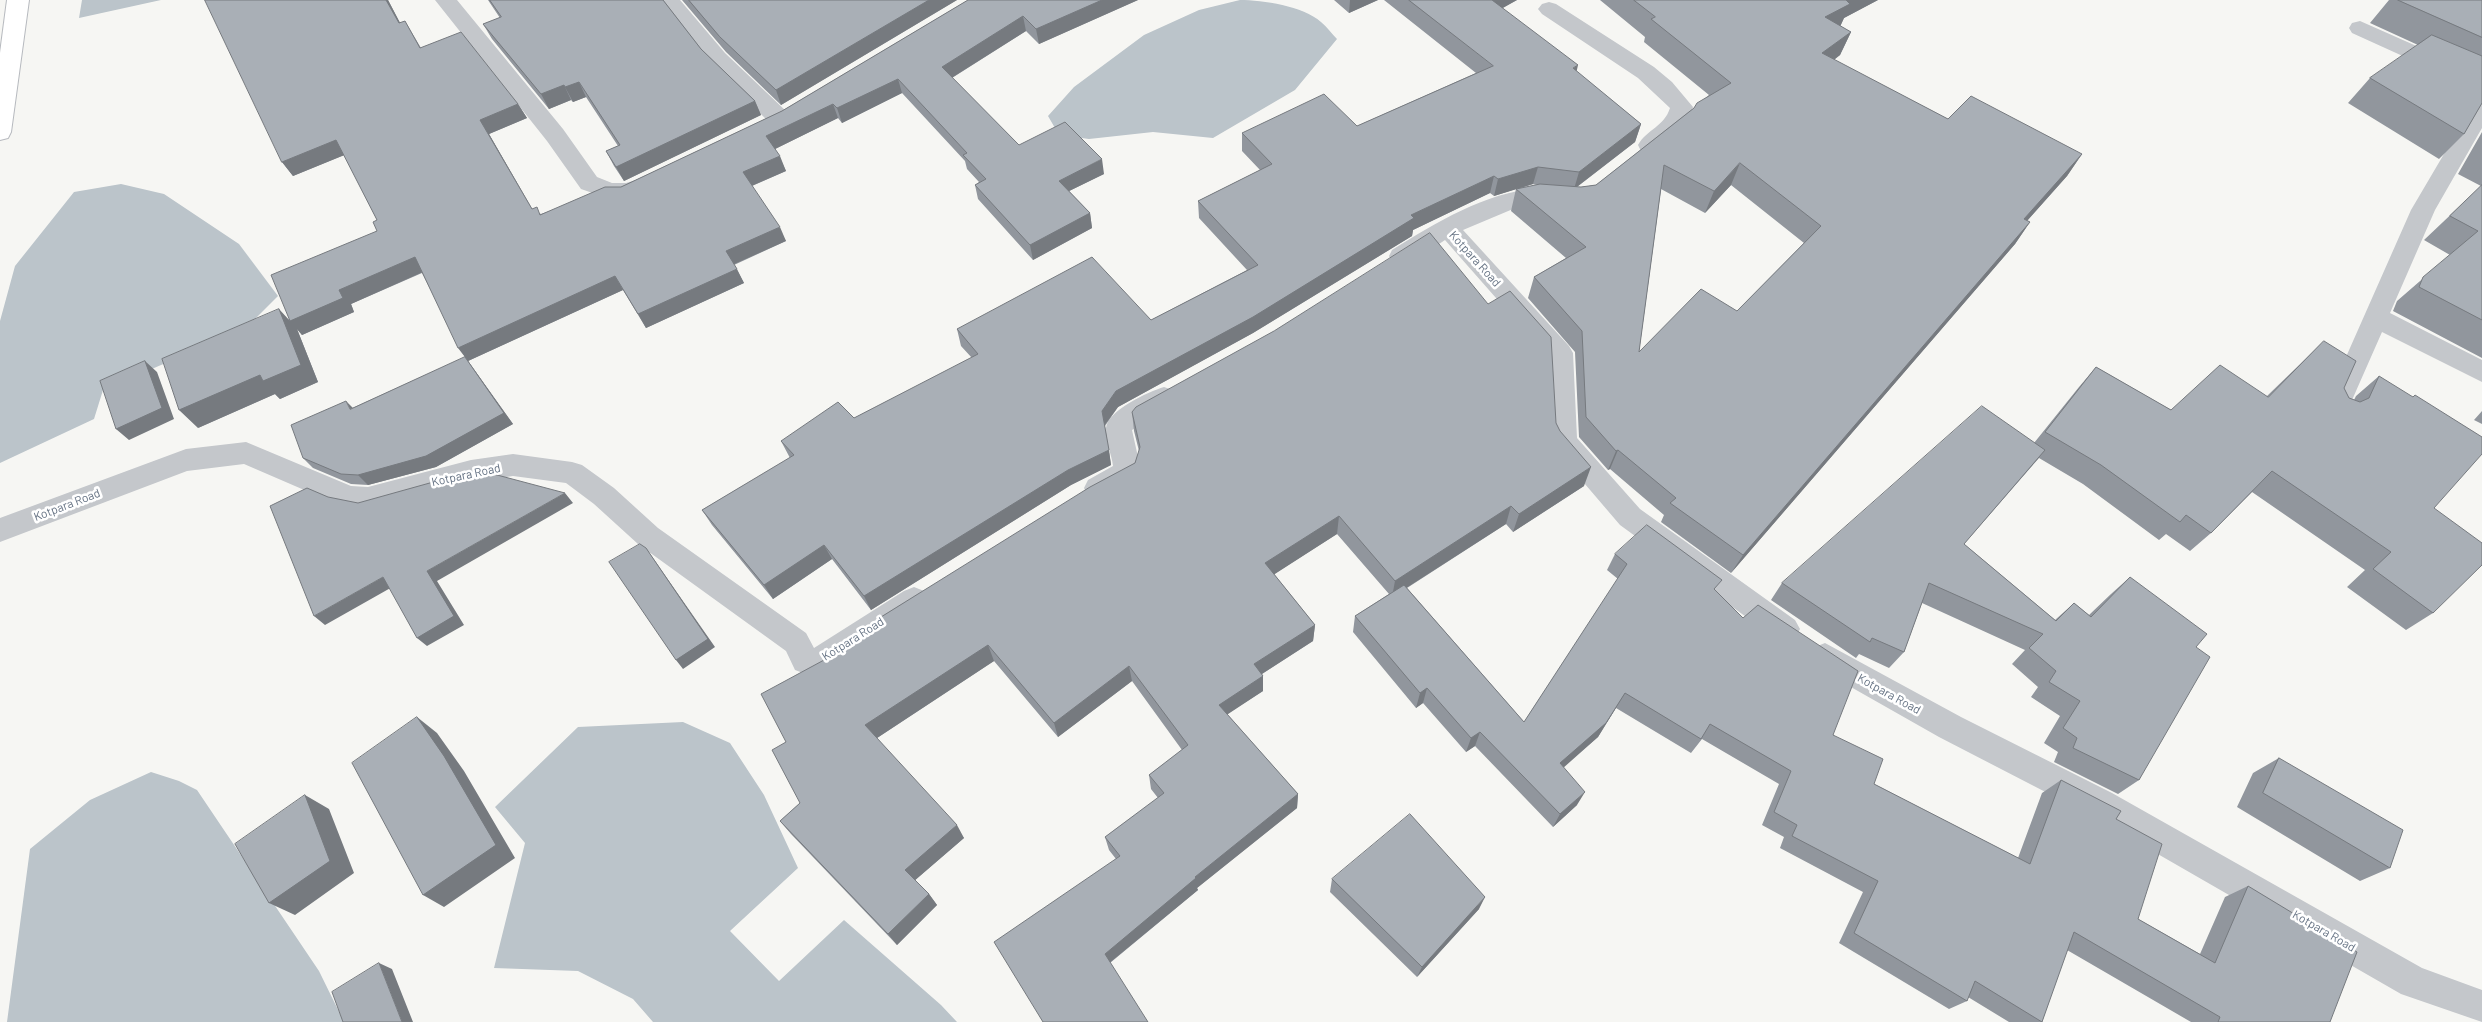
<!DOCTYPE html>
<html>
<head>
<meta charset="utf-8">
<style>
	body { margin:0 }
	canvas { display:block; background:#f6f6f3 }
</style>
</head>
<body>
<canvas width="2482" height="1022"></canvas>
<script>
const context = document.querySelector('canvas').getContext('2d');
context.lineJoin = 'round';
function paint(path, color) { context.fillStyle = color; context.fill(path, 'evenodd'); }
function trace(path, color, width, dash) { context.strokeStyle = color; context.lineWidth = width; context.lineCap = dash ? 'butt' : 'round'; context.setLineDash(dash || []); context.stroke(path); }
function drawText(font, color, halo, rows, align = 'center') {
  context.font = font + ' Barlow,sans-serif'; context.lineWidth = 5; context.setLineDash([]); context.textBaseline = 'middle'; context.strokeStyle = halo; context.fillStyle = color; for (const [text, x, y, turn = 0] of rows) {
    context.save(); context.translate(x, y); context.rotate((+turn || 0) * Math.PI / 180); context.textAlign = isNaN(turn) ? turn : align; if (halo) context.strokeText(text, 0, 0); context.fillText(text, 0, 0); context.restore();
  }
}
const water = new Path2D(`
	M82,0H161L79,18Z
	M1240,0C1263,0 1303,6 1321,22C1327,27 1332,34 1337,39L1295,90L1213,138L1153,132L1089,139L1059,135L1048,116L1074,87L1144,35L1199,10Z
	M121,184L164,194L239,244L278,296L236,338L168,362L103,390L94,419L0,463V321L15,266L74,192Z
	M683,722L730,743L764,795L798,868L730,931L779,981L844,920L941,1005L957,1022H653L633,999L578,971L494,968L525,843L495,807L578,727Z
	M151,772L179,781L197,790L319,971L344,1022H7L30,849L90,800Z`);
const minor = new Path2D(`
	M435,0H457L563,129L597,177L612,183H626L639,179L647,181L651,187L647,193L628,200L610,199L581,189L547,141Z
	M658,0H680L725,53L787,112L790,118L787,124L779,126L771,124L709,63Z
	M1549,2L1556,4L1654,67L1672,82L1693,107L1685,129L1657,151L1649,153L1641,151L1638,145C1647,129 1664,127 1670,108L1638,78L1542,14L1538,9L1542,4Z
	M2360,21L2482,75V92L2352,33L2349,28L2352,23Z
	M2482,100V128L2435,210L2390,313L2482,360V382L2382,332L2345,416L2336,420L2327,416L2323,409L2411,210L2474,103Z
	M1538,188L1559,191L1563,197L1559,203L1513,209L1463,230L1569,346L1573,353L1577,438L1640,509L1795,620L1800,629L1795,638L1785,642L1775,638L1620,525L1555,449L1551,441L1547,356L1445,240C1429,250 1411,268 1392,262L1389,256L1392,250C1437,222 1484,193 1538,188Z
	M1164,387L1173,390L1177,397L1173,404L1132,430L1140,466L1136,480L1098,499L1088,496L1084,488L1088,480L1113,466C1112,454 1104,440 1106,428C1108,410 1148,392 1164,387Z
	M246,442L351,486L368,487L471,460L513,454L572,462L582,465L614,488L658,528L806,633L814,648L904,591L914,587L924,591L928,600L924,609L827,671C815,676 807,675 795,670L786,651L638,544L594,504L566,483L513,476L471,482L368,511L339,505L244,464L187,471L0,542V518L186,449Z
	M1825,643L1961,717L2112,793L2422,968L2482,990V1022L2401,994L2090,815L1939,737L1835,678L1815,665L1810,656L1815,647Z`);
const major = new Path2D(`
	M7,0H29L11,132L8,138L0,140V53Z`);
const wall = new Path2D(`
	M205,0H388L400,23L405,21L421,48L518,104L527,118L489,134L532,209L541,214L621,187L782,111L968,0H1138L1039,44L1026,31L952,78L1019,145L1104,174L1069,191L1090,213L1092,228L1033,260L978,199L975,185L979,182L967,169L965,161L902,93L842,123L838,118L775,149L786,171L752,186L786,241L734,265L744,283L646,328L623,290L468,361L513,424L436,467L368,485L351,484L313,468L303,458L353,408L465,357L422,273L351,304L354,312L302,335L297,329L318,382L280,399L275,394L198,428L289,319L377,231V220L344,155L293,176L282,162Z
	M488,0H663L701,49L755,101L761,115L624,181L614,166L606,151L618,146L586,97L573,102L571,100L549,109L492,39L483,24L500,18Z
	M682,0H957L781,105L726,52Z
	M1334,0H1378L1349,13Z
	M1384,0H1517L1502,8L1577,72L1641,124L1635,142L1577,187H1581L1596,185L1694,108L1709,95L1644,42L1645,37L1600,0H1878L1844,18L1840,26L1851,32L1840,55L1834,60L1948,119L2082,154L2067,176L2027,221L2030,222L2015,244L1731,573L1661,522L1664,515L1610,469L1608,470L1579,437L1575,352L1528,298L1534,277L1566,258L1511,211L1516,189L1494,196L1490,193L1413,230L1412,236L1253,333L1118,407L1105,426L1111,465L1071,485L871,610L832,559L773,599L712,525L702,510L790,458L781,441L854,418L972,358L961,346L957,329L1151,320L1247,270L1199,218L1198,201L1260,170L1242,151V133L1357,126L1476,73ZM1533,184L1537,185L1521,188ZM1731,185L1804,243L1737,311L1639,352L1661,189L1705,213Z
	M2389,0H2482V103L2464,134L2439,159L2348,103L2370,78L2418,45L2370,23Z
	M2482,132V358L2393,311L2397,301L2450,255L2424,240L2481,186L2458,174Z
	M2324,341L2344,388L2349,398L2354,400L2356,396L2379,376L2434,508L2433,613L2406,630L2347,587L2365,570L2252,492L2211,533L2190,551L2166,534L2159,540L2083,484L2039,458L1964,544L2055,620L2074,603L2089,615L2111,594L2130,577L2196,647L2139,780L2118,794L2054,762L2058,752L2044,743L2060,716L2031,697L2038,687L2012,664L2025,650L1922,603L1904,652L1889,668L1859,654L1856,658L1771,600L1782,583L2034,443L2079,387L2096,367L2171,410L2267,396Z
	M2482,411V424L2474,420Z
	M1132,412L1556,423L1584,486L1513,532L1506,524L1407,588L1524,722L1618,579L1607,570L1615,554L1715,591L1874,784L2018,858L2042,793L2061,780L2116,819L2138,919L2200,954L2225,897L2248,886L2330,1022H2191L2067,950L2042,1022H2009L1968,997L1967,1001L1949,1009L1839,943L1863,892L1780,848L1784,837L1762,825L1779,784L1702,739L1691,753L1616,708L1598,737L1563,767L1577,805L1553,827L1475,746L1466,752L1423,703L1416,708L1353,632L1355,616L1389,594L1337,534L1274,574L1315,625L1313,641L1262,674L1263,676V691L1227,714L1298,794L1297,808L1197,888L1198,890L1110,963L1043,1022L1116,859L1109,850L1105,837L1158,798L1151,789L1149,775L1182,750L1132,681L1058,737L994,661L877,738L964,838L915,880L929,894L937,905L897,945L791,834L780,821L800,803L786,742L883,622L881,617L1135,463L1139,451L1134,431Z
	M2279,758L2390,868L2360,881L2237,807L2253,773Z
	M1332,879L1479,909L1417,977L1330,892Z`);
const shadedWall = new Path2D(`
	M386,0H388L408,38L399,23Z
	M929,0H957L781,105L776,90Z
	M1102,0H1138L1039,44L1036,29Z
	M1350,0H1378L1349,13Z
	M1490,0H1517L1487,17Z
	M1845,0H1878L1844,18L1840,27L1825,17Z
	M1023,16L1026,31L945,82L942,67Z
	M1851,32L1840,55L1812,76L1822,53Z
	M1578,65L1574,83L1573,68Z
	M898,79L902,93L842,123L837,108Z
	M579,82L586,97L573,102L565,87Z
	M564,85L571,100L549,109L541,94Z
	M755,101L761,115L624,181L616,167Z
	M518,104L527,118L489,134L541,224L480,120Z
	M833,104L838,118L771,151L766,136Z
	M1641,124L1635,142L1574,189L1579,172Z
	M336,140L347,154L293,176L282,162Z
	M2082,154L2067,176L2009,241L2024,219Z
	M780,156L786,171L749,187L743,172Z
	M1102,159L1104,174L1061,195L1059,181Z
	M1740,163L1731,185L1705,213L1714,191Z
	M1538,167L1533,184L1494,196L1498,179Z
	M1494,176L1490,193L1413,230L1412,236L1253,333L1118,407L1104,426L1102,411L1116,391L1411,215Z
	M1090,213L1092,228L1033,260L1030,245Z
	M2030,222L2015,244L1731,573L1743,555Z
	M780,227L786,241L732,265L726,251Z
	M415,257L425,271L351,304L354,312L302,335L297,329L318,382L280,399L275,394L198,428L179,410L279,309L290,321L339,290Z
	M737,269L744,283L646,328L638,314Z
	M615,276L623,290L468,361L513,424L436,467L368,485L358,475L468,361L458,348Z
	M145,361L157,372L174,419L129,440L116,429Z
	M346,401L356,411L350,409Z
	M1109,450L1111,465L1071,485L871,610L864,596L1068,470Z
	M1618,450L1610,469L1608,470L1616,451Z
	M1591,467L1584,486L1513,532L1519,514Z
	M565,493L573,503L437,581L464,625L427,646L417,638L427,571Z
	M1511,506L1506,524L1392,597L1395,581Z
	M1339,516L1337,534L1264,581L1265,563Z
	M824,545L832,559L773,599L764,585Z
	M646,548L715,647L683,669L676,660Z
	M383,577L394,586L325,625L314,616Z
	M1315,625L1313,641L1254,679V664Z
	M988,645L994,661L874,740L865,725Z
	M1129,666L1132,681L1058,737L1054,723Z
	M1263,676V691L1219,720V705Z
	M1427,688L1423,703L1416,708L1420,693Z
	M1625,693L1598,737L1553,777L1560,763Z
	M417,717L437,733L464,771L515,858L444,907L423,895Z
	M1480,732L1475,746L1466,752L1471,738Z
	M1585,792L1577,805L1553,827L1560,814Z
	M1298,794L1297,808L1197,888L1198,890L1108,964L1105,954L1195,877Z
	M305,795L329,809L354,873L295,915L269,903Z
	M957,825L964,838L913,882L905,870Z
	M929,894L937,905L897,945L888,934Z
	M1485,897L1479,909L1417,977L1422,967Z
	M379,963L392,969L413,1022H402Z`);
const building = new Path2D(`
	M205,0H386L399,23L405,21L420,48L461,32L518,104L480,120L532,209L537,207L540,215L605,187H621L782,111L968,0H1102L1036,29L1023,16L942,67L1019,145L1065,122L1102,159L1059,181L1090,213L1030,245L975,185L986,179L963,155L967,153L898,79L837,108L833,104L766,136L780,156L743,172L780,227L726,251L737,269L638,314L615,276L458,348L415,257L339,290L343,298L290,321L271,275L377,231L373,222L377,220L336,140L282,162Z
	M490,0H663L701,49L755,101L616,167L606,151L620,145L579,82L565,87L564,85L541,94L483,24L501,17Z
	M689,0H929L776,90L720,37Z
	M1409,0H1492L1578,65L1573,68L1641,124L1579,172L1538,167L1498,179L1494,176L1411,215L1414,218L1253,317L1116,391L1102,411L1109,450L1068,470L864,596L824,545L764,585L702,510L794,455L781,441L838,402L854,418L978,354L957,329L1092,257L1151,320L1258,265L1198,201L1272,164L1242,133L1324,94L1357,126L1493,66Z
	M1634,0H1846L1850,4L1825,17L1851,32L1822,53L1948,119L1971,96L2082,154L2024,219L2030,222L1743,555L1670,503L1676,498L1618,450L1616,451L1586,417L1582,331L1534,277L1586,247L1516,189L1540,184L1581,187L1596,185L1694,108L1697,103L1731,83L1651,19L1655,17ZM1740,163L1821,226L1737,311L1701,289L1639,352L1664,165L1714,191Z
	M2398,0H2482V37Z
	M2432,35L2482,56V103L2464,134L2370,78Z
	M2482,185V320L2419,287L2423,277L2478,231L2450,216Z
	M1430,233L1488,304L1510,291L1551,337L1556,423L1560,431L1591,467L1519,514L1511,506L1395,581L1339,516L1265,563L1315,625L1254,664L1263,676L1219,705L1298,794L1195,877L1196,878L1105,954L1148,1022H1043L994,942L1120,856L1105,837L1164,793L1149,775L1188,745L1129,666L1054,723L988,645L865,725L957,825L905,870L929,894L888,934L780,821L800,803L772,750L786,742L761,694L850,646L848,644L884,621L881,617L1090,487L1135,463L1140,447L1132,412L1136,407L1274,331Z
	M279,309L301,365L263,381L260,375L179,410L162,359Z
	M2324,341L2356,361L2344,388L2349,398L2360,402L2369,398L2379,376L2413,397L2415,395L2482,437V454L2434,508L2482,543V565L2433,613L2373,569L2391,552L2272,471L2211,533L2186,515L2180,522L2101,465L2045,432L2096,367L2171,410L2220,365L2268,397Z
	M465,357L504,413L426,456L358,475L341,474L303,458L291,425L346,401L350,409Z
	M145,361L162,408L116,429L100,381Z
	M1982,406L2045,450L1964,544L2056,621L2074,603L2091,617L2130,577L2207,634L2196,647L2210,657L2139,780L2073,748L2077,738L2063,728L2080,701L2049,682L2056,671L2029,648L2043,634L1929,583L1904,652L1872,638L1870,642L1782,583Z
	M482,471L565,493L427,571L454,616L417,638L383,577L314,616L270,506L307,488L328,497L358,503L462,474Z
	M1647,525L1722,580L1714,589L1743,618L1758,605L1858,671L1833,735L1883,759L1874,784L2030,864L2061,780L2121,811L2116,819L2162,844L2138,919L2215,963L2248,886L2357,952L2330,1022H2218L2220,1017L2074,932L2042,1022L1975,981L1967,1001L1854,933L1878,881L1792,836L1797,825L1774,812L1791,771L1710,724L1701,739L1625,693L1606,723L1560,763L1585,792L1560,814L1480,732L1471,738L1427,688L1420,693L1355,616L1404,585L1524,722L1627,564L1615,554Z
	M640,544L646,548L708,639L676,660L609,562Z
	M417,717L444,756L496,845L423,895L352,763Z
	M2279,758L2403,830L2390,868L2263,793Z
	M305,795L330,861L269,903L235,844Z
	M1410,814L1485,897L1422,967L1332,879Z
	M379,963L402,1022H343L332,992Z`);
const streetNames = [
	["Kotpara Road",1475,259,48],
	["Kotpara Road",466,475,-12],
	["Kotpara Road",67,505,-21],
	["Kotpara Road",853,639,-32],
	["Kotpara Road",1889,694,29],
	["Kotpara Road",2324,931,30]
];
paint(water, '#bbc4ca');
trace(major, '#b7babf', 2);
paint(minor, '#c4c7cb');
paint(major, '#fff');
paint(wall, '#91969d');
paint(shadedWall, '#767a7f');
paint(building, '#a9afb6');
trace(building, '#767a7f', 1);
drawText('12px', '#667384', '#fff', streetNames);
</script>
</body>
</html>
